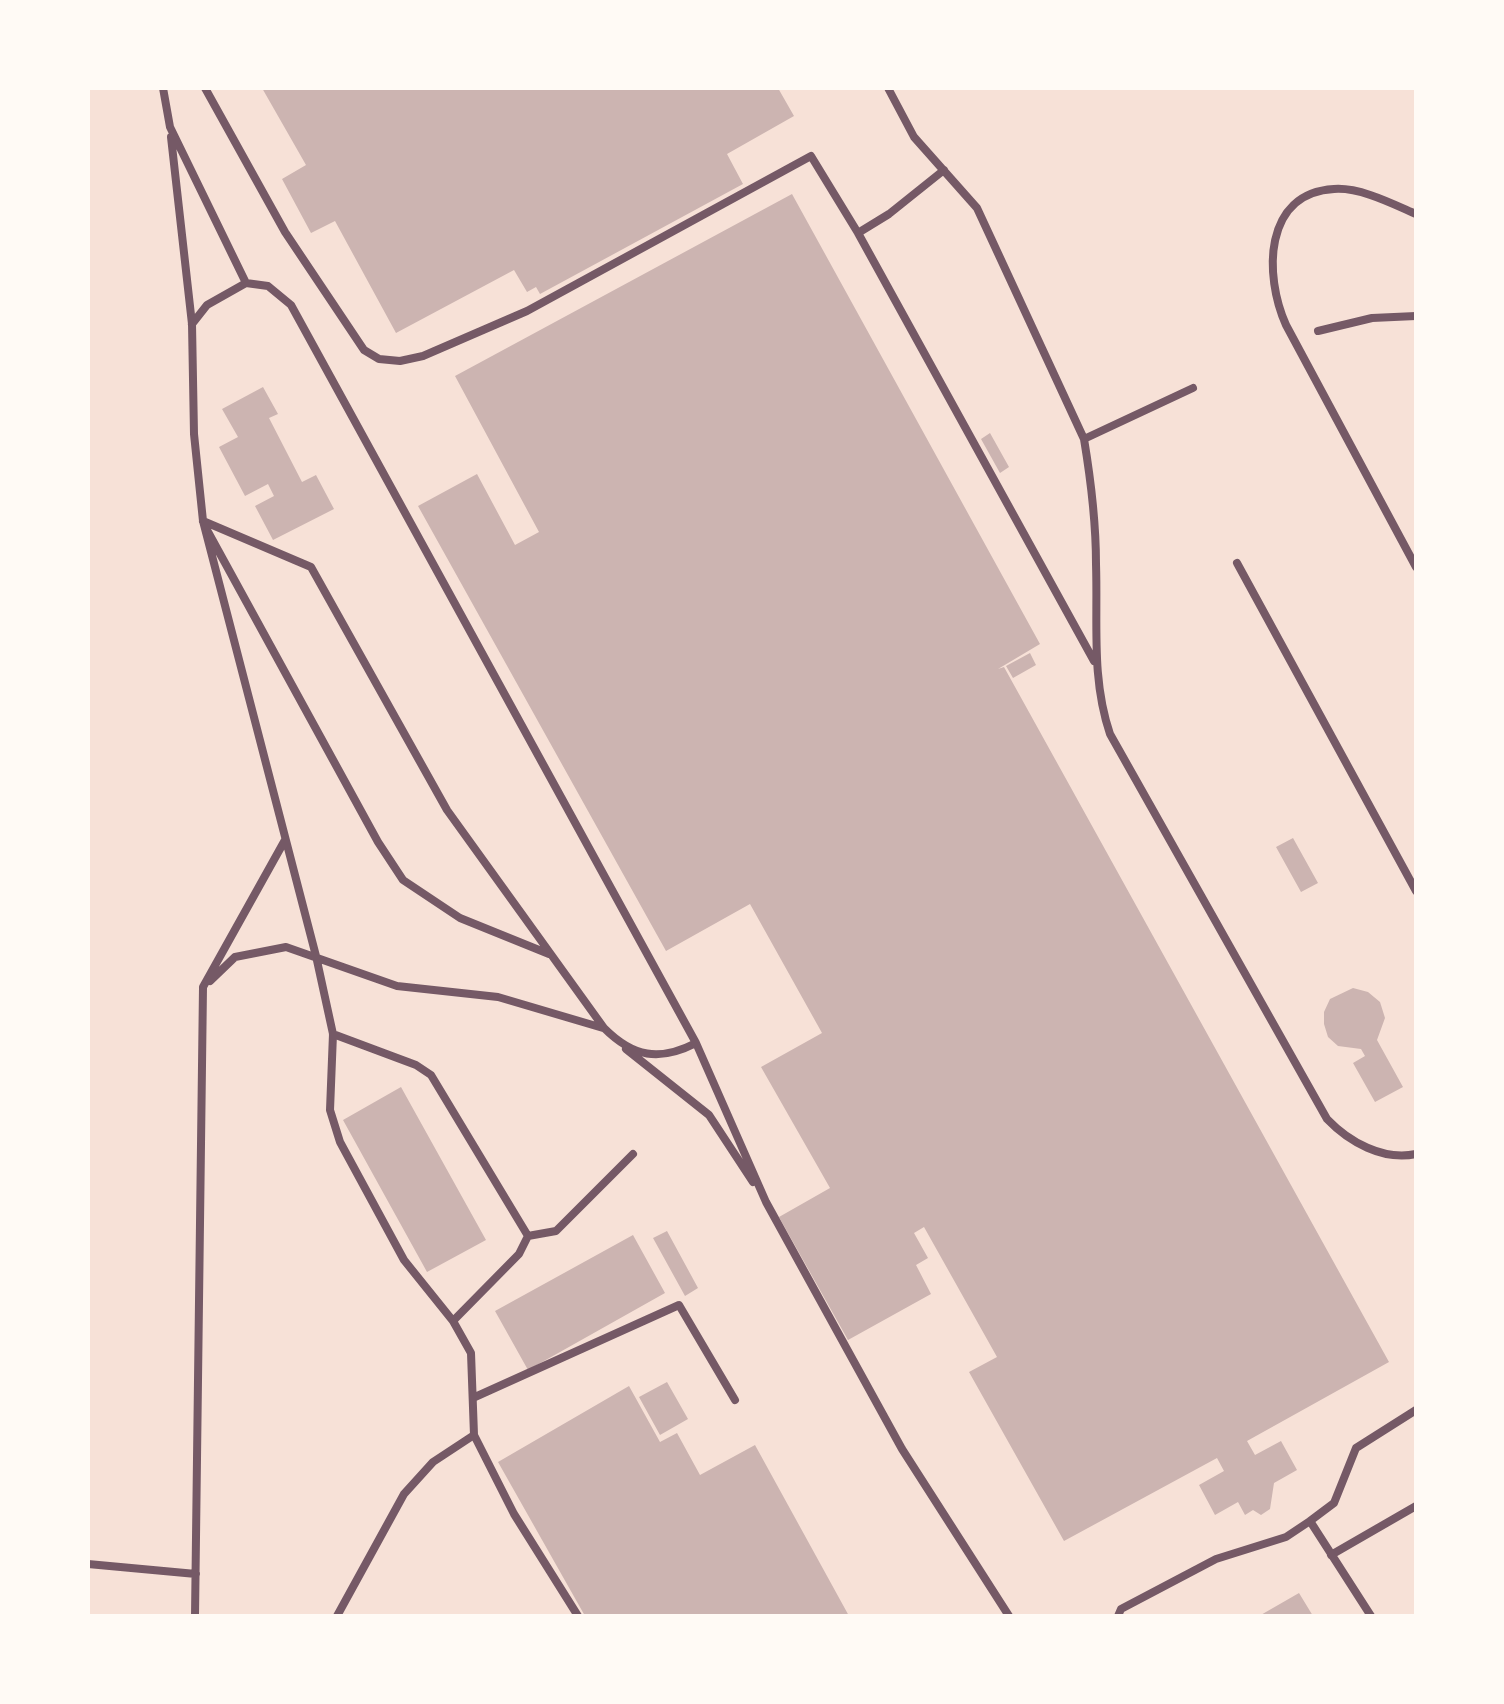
<!DOCTYPE html>
<html>
<head>
<meta charset="utf-8">
<style>
	body { margin:0 }
	#map { position:relative; width:1504px; height:1704px; overflow:hidden; background:#f7e1d7; font-family:"Noto Sans",sans-serif }
	canvas { display:block }
	.frame { position:absolute; inset:0; border:90px solid #fffaf5; pointer-events:none }
</style>
</head>
<body>
<div id="map">
<canvas width="1504" height="1704"></canvas>
<div class="frame"></div>
</div>
<script>
const context = document.querySelector('canvas').getContext('2d');
context.lineJoin = 'round';
function paint(path, color) { context.fillStyle = color; context.fill(path, 'evenodd'); }
function trace(path, color, width, dash) { context.strokeStyle = color; context.lineWidth = width; context.lineCap = dash ? 'butt' : 'round'; context.setLineDash(dash || []); context.stroke(path); }
const building = new Path2D(`
	M262,88H778L794,116L727,154L743,184L540,294L536,287L527,292L514,270L396,333L335,221L311,233L282,179L306,165Z
	M792,194L1040,644L998,669L1004,667L1389,1362L1247,1441L1255,1455L1281,1441L1297,1470L1274,1483L1270,1509L1261,1515L1253,1510L1245,1515L1238,1502L1215,1515L1199,1485L1224,1471L1217,1458L1064,1541L969,1372L997,1357L924,1227L914,1233L928,1258L916,1265L931,1294L848,1340L779,1217L830,1188L761,1067L822,1033L750,904L666,951L418,506L477,474L515,545L539,532L455,376Z
	M263,387L278,414L269,418L302,482L316,475L334,509L273,540L255,506L274,496L268,484L245,496L219,447L238,437L222,409Z
	M990,433L1009,467L1000,473L981,439Z
	M1030,653L1036,665L1013,678L1006,666Z
	M1293,838L1318,883L1301,892L1276,847Z
	M1353,988L1368,992L1380,1002L1385,1018L1377,1040L1403,1087L1375,1102L1353,1063L1365,1056L1361,1049L1338,1046L1328,1037L1324,1024V1012L1330,999Z
	M401,1087L486,1240L427,1272L343,1120Z
	M667,1231L698,1288L685,1296L653,1238Z
	M633,1235L665,1293L528,1370L495,1311Z
	M667,1382L688,1419L660,1435L639,1397Z
	M629,1386L660,1442L677,1433L700,1475L755,1445L849,1616H585L498,1462Z
	M1299,1593L1313,1616H1259Z`);
const service = new Path2D(`
	M163,88L170,127L246,283L268,286L291,305L696,1043L766,1202L902,1449L1009,1616
	M205,88L285,232L364,350L379,359L400,361L423,356L527,311L811,156L858,233
	M888,88L914,137L977,208L1084,439
	M171,137L192,324L194,434L203,521L316,956L333,1034L330,1110L340,1142L404,1260L453,1321L519,1254L528,1236L431,1075L416,1065L333,1034
	M944,170L889,214L858,233L1094,661
	M1416,214C1393,204 1360,187 1334,189C1263,193 1264,276 1286,325L1416,567
	M192,324L207,305L246,283
	M1318,331L1372,318L1416,316
	M1193,388L1084,439C1091,481 1096,522 1096,564C1098,622 1091,678 1110,734L1327,1119C1349,1142 1383,1161 1416,1154
	M203,521L311,567L447,810L604,1028C633,1057 659,1062 696,1043
	M207,530L378,842L403,880L460,918L549,954
	M1237,563L1416,891
	M210,981L235,957L286,947L397,986L498,997L603,1028
	M626,1049L709,1115L753,1182
	M528,1236L556,1231L633,1154
	M453,1321L471,1353L474,1435L514,1514L578,1616
	M475,1397L679,1305L735,1400
	M1331,1555L1416,1506
	M88,1564L196,1574
	M195,1616L203,987L285,840
	M337,1616L404,1494L433,1462L474,1435
	M1118,1616L1121,1609L1216,1559L1286,1537L1310,1521
	M1371,1616L1310,1521L1334,1503L1356,1448L1416,1410`);
paint(building, '#ccb4b1');
trace(service, '#755966', 8);
</script>
</body>
</html>
